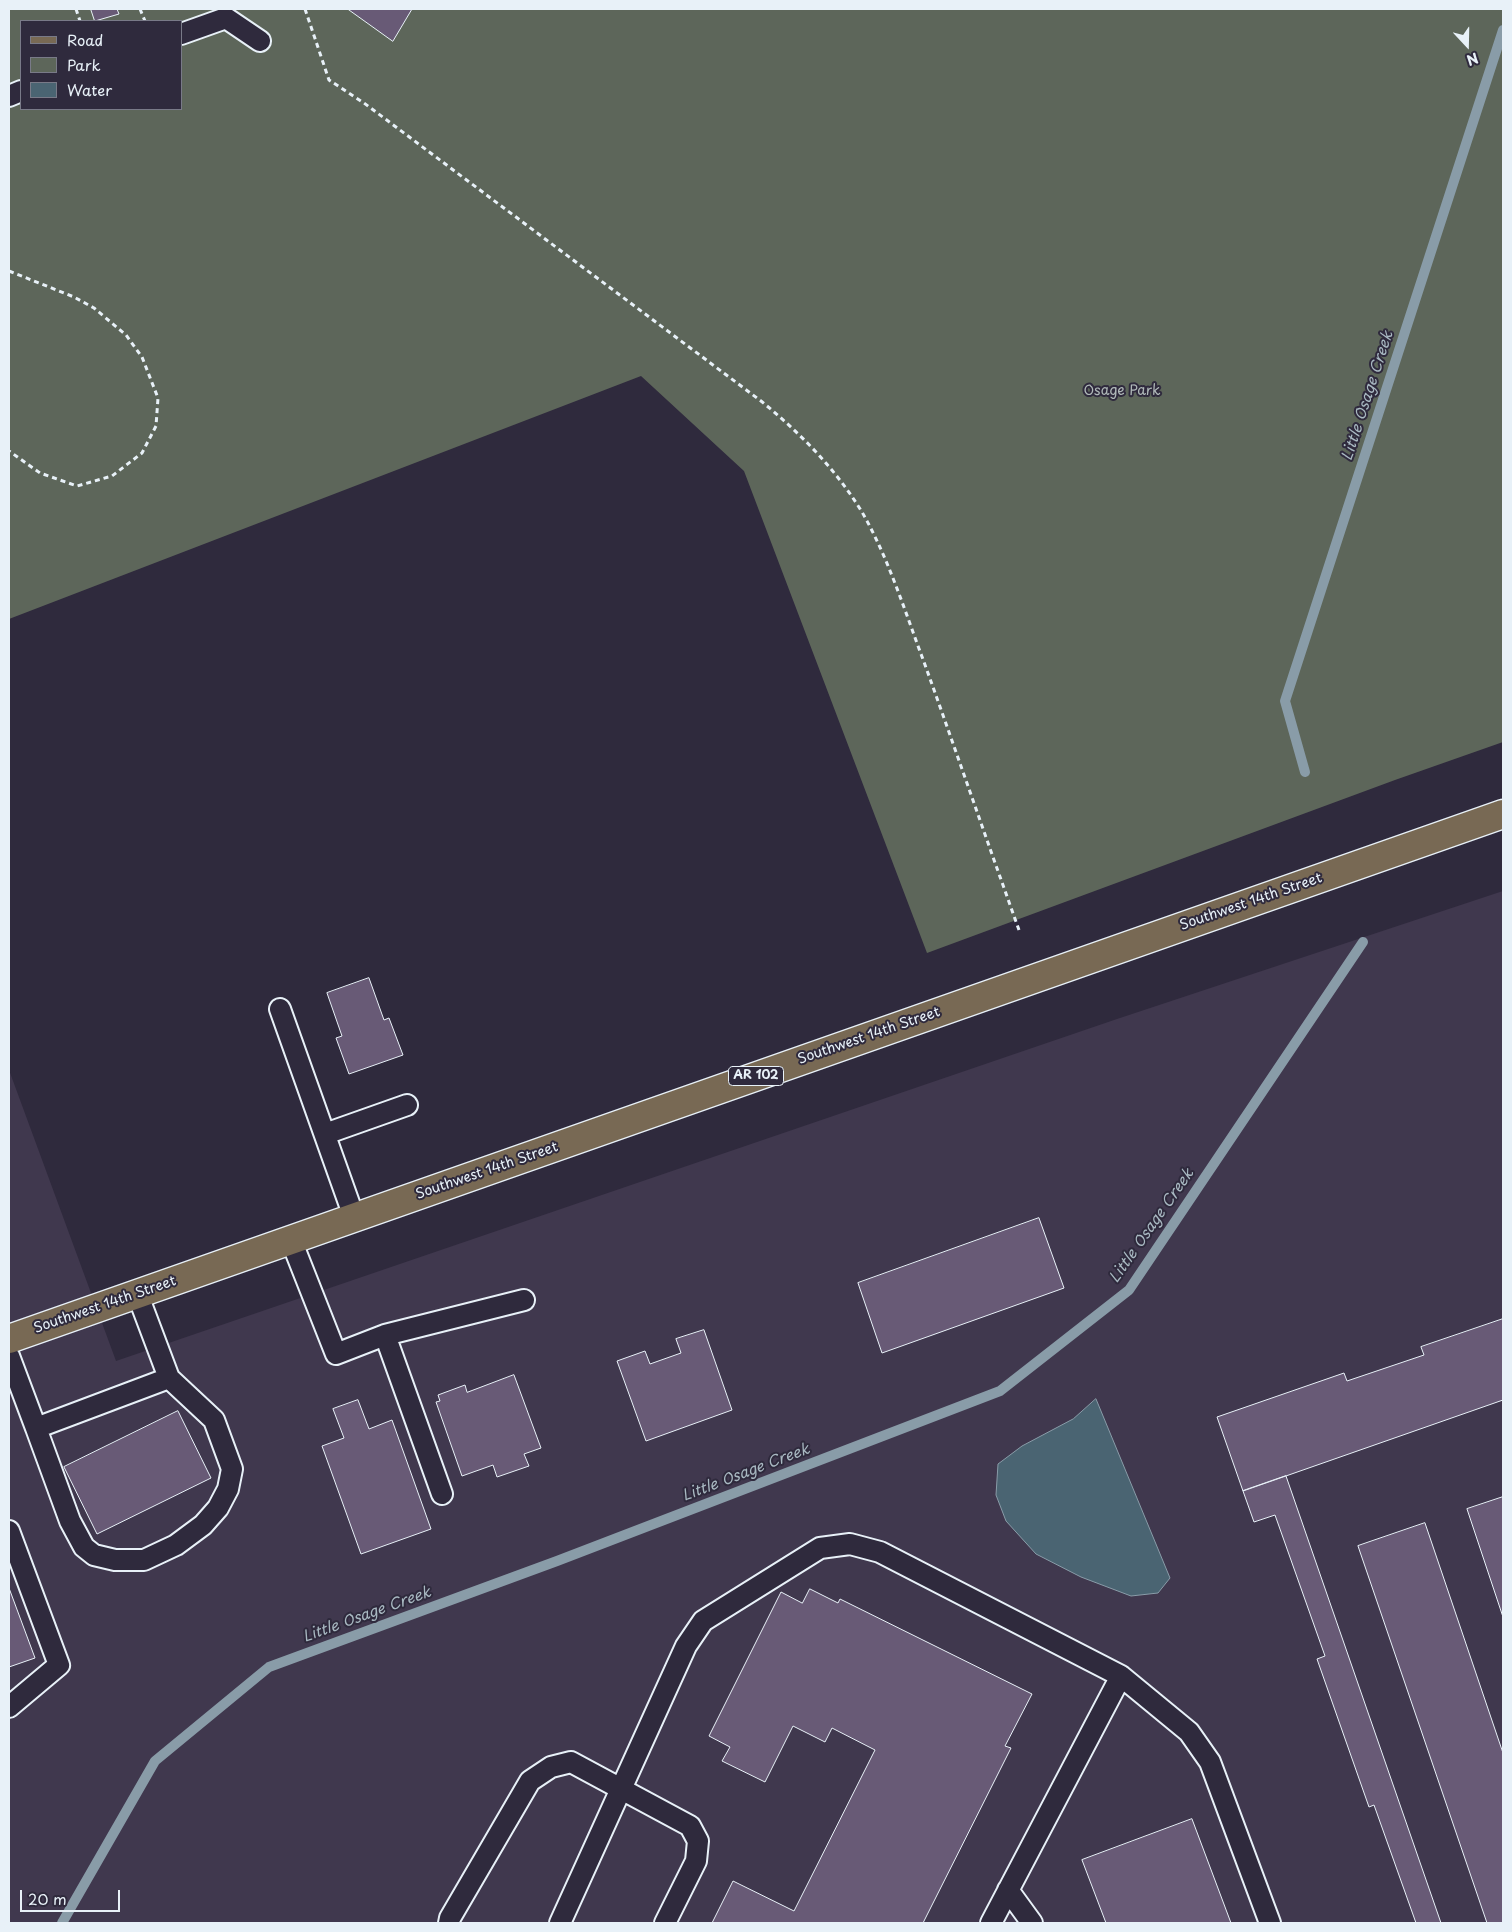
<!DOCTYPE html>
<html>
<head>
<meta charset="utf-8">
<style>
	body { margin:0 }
	#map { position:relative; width:1512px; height:1932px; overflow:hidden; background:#2f2a3d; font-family:"Playpen Sans",sans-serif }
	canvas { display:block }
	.frame { position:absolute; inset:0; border:10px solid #e8f1f8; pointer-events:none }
	.legend { position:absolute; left:20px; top:20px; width:162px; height:90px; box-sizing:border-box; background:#2f2a3d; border:1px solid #797a88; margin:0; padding:6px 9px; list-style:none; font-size:15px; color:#e8f1f8 }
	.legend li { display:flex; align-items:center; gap:10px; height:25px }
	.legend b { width:25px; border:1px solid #797a88 }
	.north { position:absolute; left:1442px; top:20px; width:50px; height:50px; -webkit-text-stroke:4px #2f2a3d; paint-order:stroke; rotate:159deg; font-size:14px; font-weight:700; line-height:20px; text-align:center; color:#e8f1f8 }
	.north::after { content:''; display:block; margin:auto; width:18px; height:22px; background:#e8f1f8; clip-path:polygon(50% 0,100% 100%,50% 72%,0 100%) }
	.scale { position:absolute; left:20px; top:1890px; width:100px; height:22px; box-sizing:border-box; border:2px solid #e8f1f8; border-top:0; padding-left:6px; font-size:15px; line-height:18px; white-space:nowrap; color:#e8f1f8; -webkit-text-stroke:4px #2f2a3d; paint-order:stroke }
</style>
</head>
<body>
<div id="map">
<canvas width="1512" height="1932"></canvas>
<div class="frame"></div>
<ul class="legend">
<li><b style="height:6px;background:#786954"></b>Road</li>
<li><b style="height:14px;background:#5d665a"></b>Park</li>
<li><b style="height:14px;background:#4a6472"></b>Water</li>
</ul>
<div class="north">N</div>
<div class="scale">20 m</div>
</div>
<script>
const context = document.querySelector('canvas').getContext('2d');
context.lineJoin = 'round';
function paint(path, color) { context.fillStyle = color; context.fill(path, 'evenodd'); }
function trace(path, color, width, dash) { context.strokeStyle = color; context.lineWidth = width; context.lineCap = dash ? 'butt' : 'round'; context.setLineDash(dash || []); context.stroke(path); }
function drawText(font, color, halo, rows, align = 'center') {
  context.font = font + ' "Playpen Sans",sans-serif'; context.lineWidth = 4; context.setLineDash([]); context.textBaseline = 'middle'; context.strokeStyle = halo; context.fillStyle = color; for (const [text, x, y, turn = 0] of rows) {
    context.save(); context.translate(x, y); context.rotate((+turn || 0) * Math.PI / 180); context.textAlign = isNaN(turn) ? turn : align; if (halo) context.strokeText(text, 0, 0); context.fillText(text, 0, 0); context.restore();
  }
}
const built = new Path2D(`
	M1503,891V1923H9V1070L116,1361L1117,1019Z`);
const green = new Path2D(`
	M9,9H1503V742L1395,780L927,953L744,471L641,376L9,619ZM21,21H181V109H21Z`);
const water = new Path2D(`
	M1096,1399L1170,1578L1158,1593L1131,1596L1081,1577L1036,1554L1006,1521L996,1495L998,1464L1022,1446L1073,1419Z`);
const stream = new Path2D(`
	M1305,772L1285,701L1503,30
	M62,1923L155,1761L269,1667L557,1561L1000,1391L1129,1290L1363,942`);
const building = new Path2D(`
	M91,9H117L119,14L95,21Z
	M348,9H412L393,41Z
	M369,978L384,1020L389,1018L403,1055L349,1074L336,1038L342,1036L327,993Z
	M1039,1218L1064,1288L882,1353L858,1283Z
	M1503,1319V1400L1243,1491L1217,1417L1344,1373L1347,1381L1424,1355L1421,1347Z
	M704,1330L732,1410L646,1441L617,1361L645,1351L650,1364L681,1353L676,1339Z
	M514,1375L541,1448L524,1454L529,1466L497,1477L493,1465L462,1476L436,1402L440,1401L438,1395L465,1385L467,1392Z
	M358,1400L369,1429L392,1420L431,1529L361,1554L322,1446L344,1438L333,1409Z
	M178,1411L211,1478L97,1534L64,1467Z
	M1286,1476L1441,1923H1416L1374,1805L1369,1807L1317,1659L1325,1656L1275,1515L1254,1522L1243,1491Z
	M1503,1497V1617L1467,1509Z
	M1425,1523L1503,1753V1923H1487L1358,1546Z
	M9,1588L35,1658L9,1667Z
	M810,1589L838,1603L840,1599L1032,1694L1005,1746L1011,1748L923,1923H712L733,1881L794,1911L875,1750L832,1728L825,1742L793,1726L765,1782L722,1761L730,1747L709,1736L781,1592L802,1603Z
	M1192,1819L1231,1923H1106L1082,1860Z`);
const path = new Path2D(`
	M76,9L80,21
	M140,9L145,21
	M305,9L329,80L364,103L761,401C800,433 835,468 862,512C889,559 905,612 924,662C956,751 987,841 1019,930
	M9,271L74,297L94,308L126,335L142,357L158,398L156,426L142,453L112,476L77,486L40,473L9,451`);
const service = new Path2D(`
	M181,34L226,18L260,41
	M9,96L21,91
	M280,1009L354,1217
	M325,1134L407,1105
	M291,1240L336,1354L385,1335L524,1300
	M385,1335L442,1494
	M9,1356L36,1428L169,1378L137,1293
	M36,1428L70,1521L84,1547L94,1555L115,1560H144L176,1545L203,1525L218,1508L228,1489L232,1469L214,1420L169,1378
	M9,1531L59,1665L9,1707
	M1008,1890L1032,1923
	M449,1923L450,1918L530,1781L551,1767L571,1762L690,1826L698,1841L696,1861L665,1923
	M560,1923L686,1646L703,1621L820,1548L850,1544L880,1552L1121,1676
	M991,1923L1121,1676L1189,1732L1210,1762L1270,1923`);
const primary = new Path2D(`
	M9,1339L1503,814`);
const shields = [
	[756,1076,55]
];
const shieldNames = [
	["AR 102",756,1076]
];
const parkNames = [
	["Osage Park",1122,391]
];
const streetNames = [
	["Southwest 14th Street",1251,902,-19],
	["Southwest 14th Street",869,1036,-19],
	["Southwest 14th Street",487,1171,-19],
	["Southwest 14th Street",105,1305,-19]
];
const waterNames = [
	["Little Osage Creek",1368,396,-72],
	["Little Osage Creek",1152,1226,-55],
	["Little Osage Creek",746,1473,-21],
	["Little Osage Creek",367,1615,-20]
];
paint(built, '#40384e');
paint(green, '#5d665a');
paint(water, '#4a6472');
trace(water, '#899ca8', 1);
trace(stream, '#899ca8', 10);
paint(building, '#685a76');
trace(building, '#e8f1f8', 1);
trace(service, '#e8f1f8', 24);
trace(primary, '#e8f1f8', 31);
trace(path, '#e8f1f8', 3, [5, 4]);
trace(service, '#2f2a3d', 20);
trace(primary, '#786954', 28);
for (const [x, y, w] of shields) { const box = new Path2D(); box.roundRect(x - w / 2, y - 9.5, w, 19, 4); context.fillStyle = '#2f2a3d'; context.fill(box); trace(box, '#e8f1f8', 1); }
drawText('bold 12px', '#e8f1f8', null, shieldNames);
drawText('14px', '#b0b9b9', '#2f2a3d', parkNames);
drawText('14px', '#e8f1f8', '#2f2a3d', streetNames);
drawText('italic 15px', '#a9b9c2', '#2f2a3d', waterNames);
</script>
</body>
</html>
